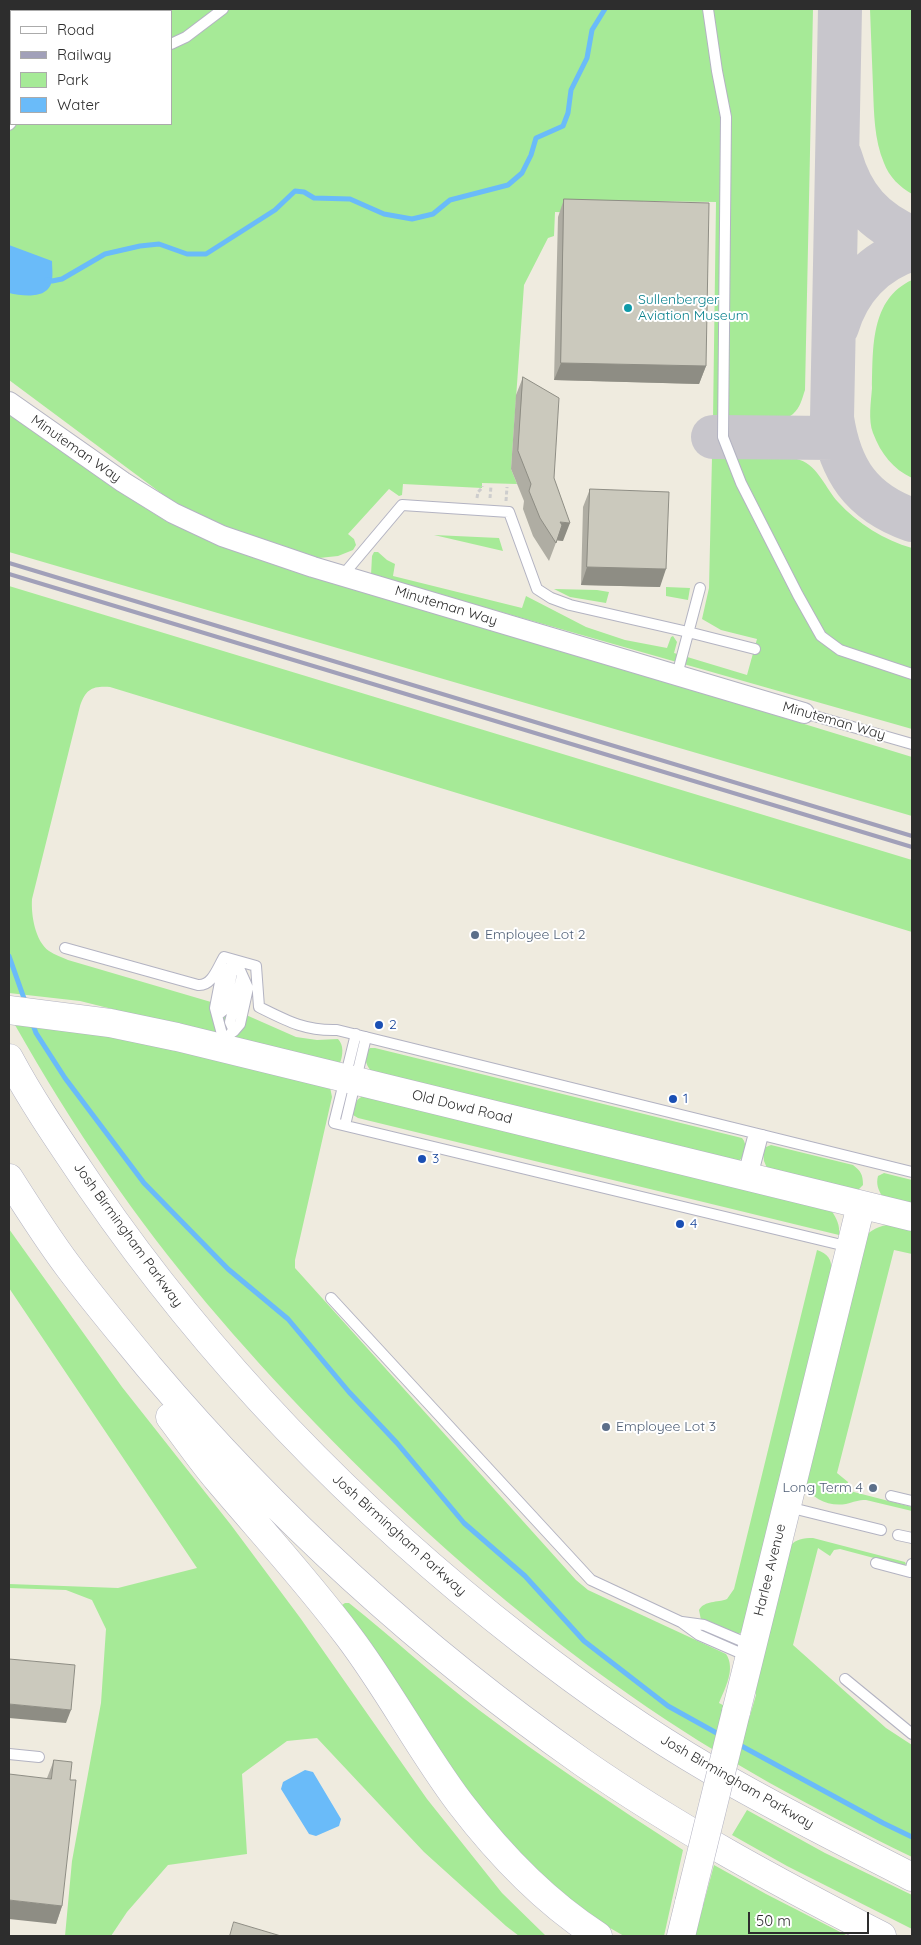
<!DOCTYPE html>
<html>
<head>
<meta charset="utf-8">
<style>
	body { margin:0 }
	#map { position:relative; width:921px; height:1945px; overflow:hidden; background:#efebdf; font-family:Quicksand,sans-serif }
	canvas { display:block }
	.frame { position:absolute; inset:0; border:10px solid #2d2d2d; pointer-events:none }
	.legend { position:absolute; left:10px; top:10px; width:162px; height:115px; box-sizing:border-box; background:#fff; border:1px solid #ababab; margin:0; padding:6px 9px; list-style:none; font-size:15px; color:#2d2d2d }
	.legend li { display:flex; align-items:center; gap:10px; height:25px }
	.legend b { width:25px; border:1px solid #ababab }
	.scale { position:absolute; left:748px; top:1912px; width:121px; height:22px; box-sizing:border-box; border:2px solid #2d2d2d; border-top:0; padding-left:6px; font-size:15px; line-height:18px; white-space:nowrap; color:#2d2d2d; -webkit-text-stroke:4px #fff; paint-order:stroke }
</style>
</head>
<body>
<div id="map">
<canvas width="921" height="1945"></canvas>
<div class="frame"></div>
<ul class="legend">
<li><b style="height:6px;background:#fff"></b>Road</li>
<li><b style="height:6px;background:#a1a0b9"></b>Railway</li>
<li><b style="height:14px;background:#a6ea97"></b>Park</li>
<li><b style="height:14px;background:#6abbf9"></b>Water</li>
</ul>
<div class="scale">50 m</div>
</div>
<script>
const context = document.querySelector('canvas').getContext('2d');
context.lineJoin = 'round';
function paint(path, color) { context.fillStyle = color; context.fill(path, 'evenodd'); }
function trace(path, color, width, dash) { context.strokeStyle = color; context.lineWidth = width; context.lineCap = dash ? 'butt' : 'round'; context.setLineDash(dash || []); context.stroke(path); }
function drawText(font, color, halo, rows, align = 'center') {
  context.font = font + ' Quicksand,sans-serif'; context.lineWidth = 4; context.setLineDash([]); context.textBaseline = 'middle'; context.strokeStyle = halo; context.fillStyle = color; for (const [text, x, y, turn = 0] of rows) {
    context.save(); context.translate(x, y); context.rotate((+turn || 0) * Math.PI / 180); context.textAlign = isNaN(turn) ? turn : align; if (halo) context.strokeText(text, 0, 0); context.fillText(text, 0, 0); context.restore();
  }
}
const green = new Path2D(`
	M9,9H813L805,390C802,399 800,408 793,414C779,427 732,420 713,419L716,202L643,201L642,214L555,212L554,236L548,238L524,285L511,469L517,484L482,483V488L403,484L402,495L399,496L389,489L348,534L354,539L356,545L353,550L338,556L319,558L224,528L173,502L9,380ZM11,11H171V124H11Z
	M870,9H912V194C900,187 889,177 884,163C874,139 874,113 873,87C872,61 871,35 870,9Z
	M912,280V478C893,469 881,454 873,433C868,420 871,402 872,388C873,349 870,299 912,280Z
	M9,414L115,489L166,521L220,545L912,757V816L9,552Z
	M712,457C737,457 778,453 800,460C818,466 826,489 838,502C858,524 884,540 912,548V729L371,575L372,556L374,552H378L387,560L395,564L393,576L522,608L526,596L586,627L625,640L667,648L671,637L673,636L677,642L674,653L747,675L757,639L721,630L702,619L709,588Z
	M434,535L499,538L503,551Z
	M9,586L912,860V932L110,687C92,686 86,689 80,706L32,899C31,915 35,941 49,951C55,955 62,957 68,960L228,1007L296,1037L317,1040L338,1039C344,1045 343,1055 340,1063L334,1064L80,1001L9,993Z
	M666,587L690,588L688,600L666,596Z
	M554,589L597,590L609,592L606,603L570,597Z
	M15,1025L117,1036L330,1087L332,1097L295,1260V1268L576,1580L588,1590L603,1597L726,1654C736,1669 725,1688 719,1703L749,1719L756,1695L753,1682L790,1546C796,1539 803,1538 813,1538L905,1562L906,1564L904,1566L840,1549L834,1550L830,1556L818,1548L793,1645L886,1728L912,1745V1857C816,1810 719,1758 631,1696C516,1616 412,1523 315,1423C240,1345 169,1263 108,1174C74,1125 44,1076 15,1025Z
	M370,1048H375L742,1138C748,1144 745,1156 739,1161L373,1073C366,1066 362,1056 370,1048Z
	M367,1094L831,1210C837,1219 840,1225 839,1235L358,1118L353,1115C352,1104 357,1098 367,1094Z
	M771,1145L853,1165C861,1171 863,1175 863,1185L856,1192L767,1168L764,1161L763,1152L766,1147Z
	M884,1173L912,1180V1205L882,1196C878,1189 876,1184 878,1176Z
	M896,1224L912,1226V1254L894,1250L837,1473L848,1482L847,1486L850,1491L912,1507V1511L866,1500C858,1500 854,1502 846,1504C829,1507 812,1499 804,1484L865,1236C875,1227 883,1225 896,1224Z
	M9,1229L122,1387L231,1525L301,1619L427,1799L502,1893L546,1936H519L506,1926L424,1852L317,1738L287,1741L242,1774L247,1854L168,1865L127,1912L111,1936H65L72,1861L101,1703L106,1629L92,1600L66,1590L9,1588V1584L118,1588L197,1568L9,1288Z
	M817,1250C828,1254 832,1259 831,1270L742,1632L737,1635L701,1620L699,1610C705,1600 717,1603 727,1599L734,1589Z
	M345,1603H349C393,1638 434,1676 479,1710C545,1760 614,1805 683,1850L664,1936H624L596,1920L554,1889L482,1817L342,1605Z
	M747,1810L825,1853L912,1895V1929L787,1866L732,1835Z
	M714,1865L766,1894L848,1936H695Z`);
const water = new Path2D(`
	M9,245L52,261C52,267 53,274 52,280C49,300 23,296 9,293Z
	M305,1770L313,1772L341,1819L339,1826L316,1836L309,1834L281,1789L283,1782Z`);
const stream = new Path2D(`
	M47,280L52,281L62,279L105,254L140,246L159,244L187,254H206L275,210L295,191L304,192L314,198L350,199L384,214L412,219L433,214L450,200L508,185L522,173L531,155L536,138L563,126L568,113L571,90L587,58L592,30L605,9
	M9,956L26,1004
	M32,1022L36,1033L65,1078L144,1183L228,1269L288,1319L349,1392L397,1443L464,1523L525,1576L584,1641L668,1706L722,1736
	M736,1743L883,1823L912,1837`);
const taxiway = new Path2D(`
	M840,9L832,418C840,470 861,502 912,520
	M840,156C852,198 873,221 912,238
	M837,327C848,289 874,261 912,249
	M713,437L835,438`);
const path = new Path2D(`
	M477,498L478,492L482,488V486
	M490,498L491,486
	M506,501L507,487`);
const lane = new Path2D(`
	M708,9L717,71L726,117L723,437L741,483L798,595L821,636L840,650L912,674
	M171,44L186,37L223,9
	M9,125L11,123
	M343,575L402,505L509,512L537,589L551,598L570,605L688,632L755,649
	M677,675L700,588
	M804,713L912,744
	M65,948L198,985C212,986 217,969 224,957L256,966L259,1007C287,1021 305,1031 337,1030L912,1172
	M218,1015L224,1010L232,973L230,967
	M234,1031L240,1024L248,988L239,968L240,963
	M231,1033L234,1031L230,1022L242,976
	M356,1034L334,1123L850,1247
	M221,1046L223,1038L215,1008L222,972L230,967L239,968
	M345,1125L366,1037
	M743,1175L754,1133
	M752,1177L763,1135
	M331,1298L591,1580L681,1622L699,1635L747,1656
	M891,1496L912,1501
	M788,1507L881,1530
	M898,1535L912,1538
	M876,1563L910,1572L912,1564
	M682,1622L704,1625L751,1645
	M845,1679L912,1734
	M9,1754L39,1757`);
const street = new Path2D(`
	M9,402L123,482L173,513L222,536L313,567L804,713`);
const secondary = new Path2D(`
	M9,1010L110,1023L177,1037L912,1217
	M9,1058C33,1103 63,1146 92,1189C211,1362 359,1514 524,1642C583,1688 644,1731 709,1769C775,1808 844,1842 912,1877
	M9,1178C28,1208 47,1238 68,1266C94,1301 122,1334 149,1367C276,1517 421,1649 582,1762C677,1828 779,1883 882,1936
	M170,1417C186,1438 201,1460 218,1480C262,1532 308,1582 349,1637C389,1690 420,1750 460,1803C499,1854 545,1902 598,1936
	M736,1712L861,1205
	M681,1936L689,1903`);
const rail = new Path2D(`
	M9,563L912,836
	M9,574L912,847`);
const secondaryBridge = new Path2D(`
	M689,1903L736,1712`);
const wall = new Path2D(`
	M564,199L706,366L699,384L554,380L558,217Z
	M523,377L554,478L563,541L557,540L549,561L533,536L523,509L524,501L511,469L516,395Z
	M590,489L660,587L581,585L583,507Z
	M54,1760L70,1780L62,1906L56,1924L47,1778Z`);
const shadedWall = new Path2D(`
	M561,363L706,366L699,384L554,380Z
	M560,522L570,523L563,541L554,540Z
	M587,567L666,569L660,587L581,585Z
	M9,1704L71,1710L66,1723L9,1718Z
	M9,1900L62,1906L56,1924L9,1919Z`);
const building = new Path2D(`
	M564,199L709,203L706,366L561,363Z
	M523,377L559,398L554,478L570,523L560,522L562,525L556,543L540,518L529,491L531,484L518,451Z
	M590,489L669,492L666,569L587,567Z
	M9,1659L75,1665L71,1710L9,1704Z
	M54,1760L72,1762L70,1780H76L62,1906L9,1900V1774L51,1779Z
	M234,1922L281,1936H230Z`);
const markers = [
	[628,308,5,"#0f9aa8"],
	[475,935,5,"#5c6f8a"],
	[379,1025,5,"#1a4fb4"],
	[673,1099,5,"#1a4fb4"],
	[422,1159,5,"#1a4fb4"],
	[680,1224,5,"#1a4fb4"],
	[606,1427,5,"#5c6f8a"],
	[873,1488,5,"#5c6f8a"]
];
const cultureNames = [
	["Sullenberger",638,300],
	["Aviation Museum",638,316]
];
const streetNames = [
	["Minuteman Way",76,449,35],
	["Minuteman Way",446,606,17],
	["Minuteman Way",834,721,16],
	["Old Dowd Road",462,1107,14],
	["Josh Birmingham Parkway",128,1235,54],
	["Josh Birmingham Parkway",399,1535,42],
	["Harlee Avenue",770,1570,-76],
	["Josh Birmingham Parkway",737,1782,30]
];
const serviceNames = [
	["Employee Lot 2",485,935],
	["Employee Lot 3",616,1427],
	["Long Term 4",863,1488,"right"]
];
const transitNames = [
	["2",389,1025],
	["1",683,1099],
	["3",432,1159],
	["4",690,1224]
];
paint(green, '#a6ea97');
paint(water, '#6abbf9');
trace(stream, '#6abbf9', 5);
trace(taxiway, '#c8c6cc', 44);
trace(lane, '#b3b3c2', 12);
trace(street, '#b3b3c2', 22);
trace(secondary, '#b3b3c2', 29);
trace(path, '#cdcdcd', 3, [4, 2.5]);
trace(lane, '#fff', 10);
trace(street, '#fff', 20);
trace(secondary, '#fff', 28);
trace(rail, '#a1a0b9', 4);
trace(secondaryBridge, '#b3b3c2', 29, []);
trace(secondaryBridge, '#fff', 28);
paint(wall, '#afada3');
paint(shadedWall, '#8e8d84');
paint(building, '#cbc9bd');
trace(building, '#8e8d84', 1);
for (const [x, y, r, color] of markers) { const dot = new Path2D(); dot.arc(x, y, r, 0, 2 * Math.PI); context.fillStyle = color; context.fill(dot); trace(dot, '#fff', 2); }
drawText('14px', '#0d838f', '#fff', cultureNames, 'left');
drawText('14px', '#2d2d2d', '#fff', streetNames);
drawText('14px', '#4e5e75', '#fff', serviceNames, 'left');
drawText('14px', '#164399', '#fff', transitNames, 'left');
</script>
</body>
</html>
